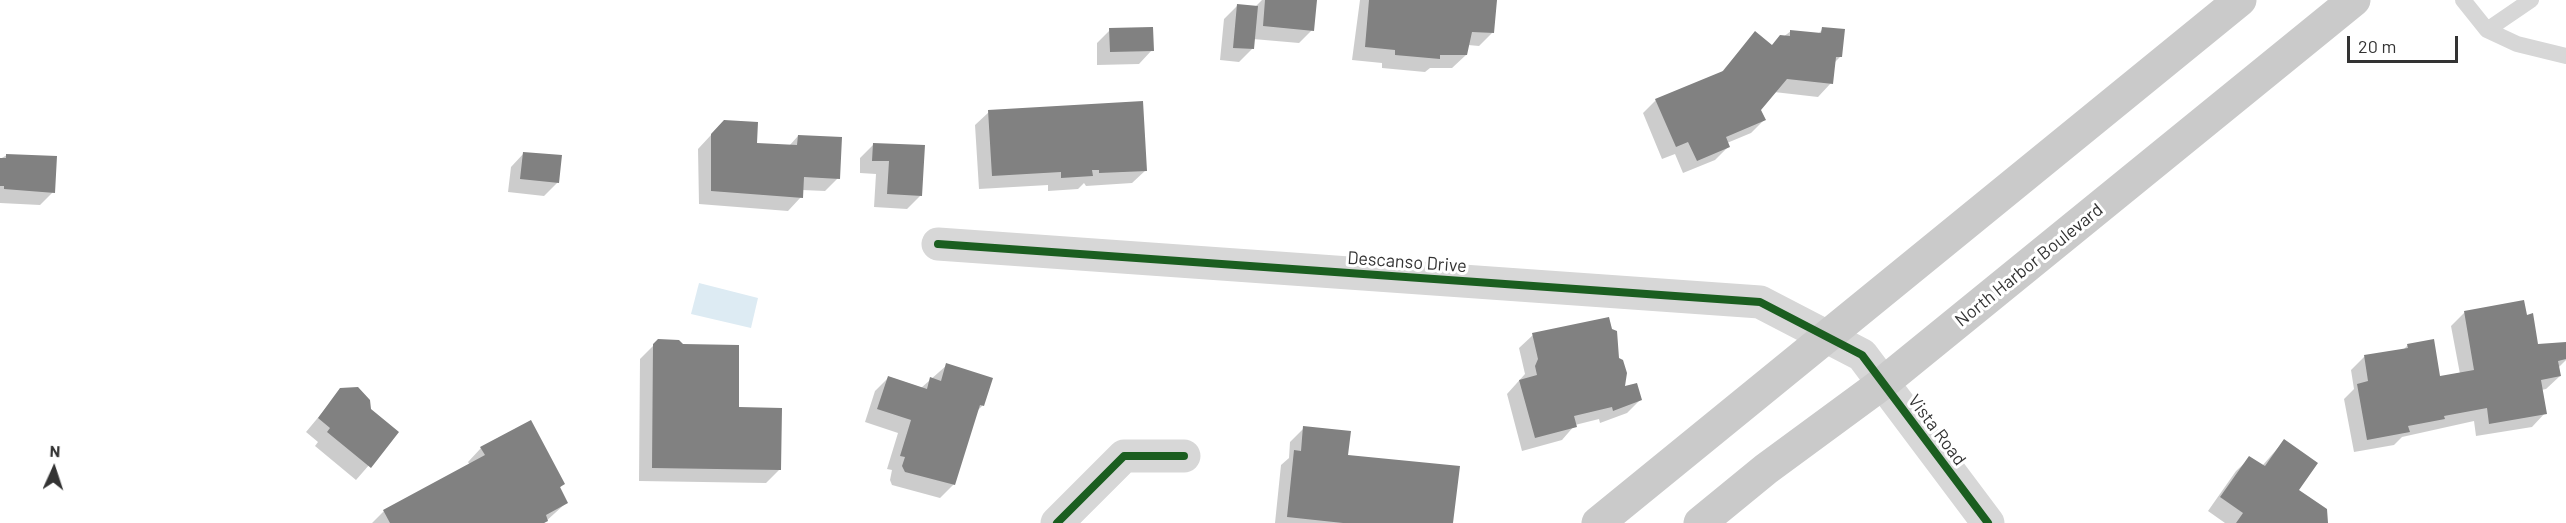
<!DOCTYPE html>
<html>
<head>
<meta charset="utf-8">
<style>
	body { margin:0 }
	#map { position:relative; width:2566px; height:523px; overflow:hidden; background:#fff; font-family:Barlow,sans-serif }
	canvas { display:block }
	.north { position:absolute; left:24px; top:439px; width:60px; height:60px; -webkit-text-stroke:4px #fff; paint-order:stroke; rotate:3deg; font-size:16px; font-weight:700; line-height:24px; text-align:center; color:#333 }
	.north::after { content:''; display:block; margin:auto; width:21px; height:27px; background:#333; clip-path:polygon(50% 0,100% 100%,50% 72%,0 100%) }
	.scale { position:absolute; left:2347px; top:36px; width:111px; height:27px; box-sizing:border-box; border:3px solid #333; border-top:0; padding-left:8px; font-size:18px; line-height:21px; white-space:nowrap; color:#333; -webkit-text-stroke:4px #fff; paint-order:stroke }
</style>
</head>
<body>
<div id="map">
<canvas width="2566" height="523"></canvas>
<div class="north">N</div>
<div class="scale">20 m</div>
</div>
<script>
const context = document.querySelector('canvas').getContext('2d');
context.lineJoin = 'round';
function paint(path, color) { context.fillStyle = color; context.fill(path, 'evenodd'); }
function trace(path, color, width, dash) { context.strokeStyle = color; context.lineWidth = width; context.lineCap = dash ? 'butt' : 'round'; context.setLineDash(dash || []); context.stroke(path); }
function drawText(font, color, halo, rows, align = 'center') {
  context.font = font + ' Barlow,sans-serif'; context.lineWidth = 6; context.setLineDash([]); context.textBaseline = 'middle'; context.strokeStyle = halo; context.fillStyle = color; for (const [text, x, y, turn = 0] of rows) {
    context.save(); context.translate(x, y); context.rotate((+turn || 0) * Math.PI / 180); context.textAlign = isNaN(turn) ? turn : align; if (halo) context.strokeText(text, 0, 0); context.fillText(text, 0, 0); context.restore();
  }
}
const water = new Path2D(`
	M699,283L758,298L751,328L691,314Z`);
const shadow = new Path2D(`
	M1262,0H1303L1312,30L1299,43L1253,39L1252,49L1239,62L1220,60L1224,19L1237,6L1255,7Z
	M1360,0H1495L1492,33L1479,46L1468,45L1466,55L1452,68H1430L1425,72L1382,68V63L1352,60Z
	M1823,29L1841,56L1833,64L1831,83L1818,97L1774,92L1759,110L1764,120L1751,133L1727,143L1728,147L1715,160L1683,173L1675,154L1662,159L1643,113L1656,100L1720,74L1755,33L1771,46L1791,31L1818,34Z
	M1110,30L1152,50L1139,64L1097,65V43Z
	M989,112L1146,170L1132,183L1086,186L1084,183L1078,189L1048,191V185L979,189L975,125Z
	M711,135L756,144L789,146L798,136L838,178L825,191L802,190L801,197L788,211L699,204L698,149Z
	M874,144L921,195L907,209L874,207L876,174L860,173V158Z
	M524,153L558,182L544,196L508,192L511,167Z
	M7,155L53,192L40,205L0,203V159Z
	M2465,312L2525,317L2537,346L2566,344V360L2558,368L2560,376L2546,389L2541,390L2545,413L2532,427L2476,436L2474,421L2402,437L2394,445L2354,452L2344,399L2354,389L2351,370L2364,357L2403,350L2408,345L2439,378L2460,374L2451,326Z
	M1533,335L1618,359L1624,388L1640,400L1627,413L1600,423L1599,419L1575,425L1562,440L1522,451L1507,394L1525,374L1519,348Z
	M658,341L737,409L780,469L766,483L639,481L640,359Z
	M947,365L983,405L977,411L954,484L940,498L892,485L890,480L892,470L887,469L898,433L865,422L875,391L888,378L921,388Z
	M341,390L397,433L356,480L315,446L318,442L306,432Z
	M1304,428L1347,456L1452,523H1275L1281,465L1289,458L1290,442Z
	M2284,441L2297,490L2326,523H2225L2208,511L2236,471L2250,458L2262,466Z
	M481,448L563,484L559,489L566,503L544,523H372L384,511L470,465L468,462Z`);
const building = new Path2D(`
	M1265,0H1317L1314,31L1263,26Z
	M1369,0H1497L1494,33L1472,32L1467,55H1440V59L1395,55V50L1365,47Z
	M1237,4L1258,6L1254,49L1233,48Z
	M1153,27L1154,51L1110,52L1109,28Z
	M1822,27L1845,29L1842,57H1836L1833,84L1787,79L1761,110L1766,120L1726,137L1730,147L1697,161L1688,142L1676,147L1655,99L1723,71L1755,31L1772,45L1780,35L1790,36V30L1821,33Z
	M1143,101L1147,171L1099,173V170H1092L1093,176L1061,178V172L992,176L988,110Z
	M724,120L758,122L757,143L797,145L798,135L842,137L840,179L804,177L803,198L711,191V134Z
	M873,143L925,145L922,196L887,194L889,161H872Z
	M523,152L562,155L559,183L520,179Z
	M6,154L57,156L55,193L4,189V186H0V158H6Z
	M2524,300L2527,315L2533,313L2538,344L2566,342V359L2558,361L2561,376L2541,380L2547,414L2489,424L2487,408L2444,416L2445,419L2408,426L2410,432L2367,440L2357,384L2368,381L2364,355L2408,348L2407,344L2434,339L2440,376L2474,370L2464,311Z
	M1609,317L1612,329L1617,331L1619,358L1623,360L1627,373L1625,386L1637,383L1642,400L1613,411L1612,407L1574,416L1577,427L1535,438L1519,380L1537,375L1535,366L1538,359L1532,333Z
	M658,339L679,340L683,344L739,345V407L782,408L781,470L652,468L653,344Z
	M946,363L993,378L984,406L980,405L955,485L905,472L902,466L905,457L900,456L911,420L877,409L888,376L927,389L930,377L941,381Z
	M358,387L370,400L371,409L399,432L371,468L327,432L330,428L318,418L340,388Z
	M531,420L565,484L560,487L568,503L546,515L548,521L544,523H390L383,510L485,455L480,447Z
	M1303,426L1351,431L1348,455L1460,466L1453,523H1343L1287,517L1294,450L1301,451Z
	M2284,439L2318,463L2299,490L2327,509L2328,523H2236L2243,513L2220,497L2249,456L2265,466Z`);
const lane = new Path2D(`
	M2463,0L2487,30L2517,44L2566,56
	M2487,30L2531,0`);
const street = new Path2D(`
	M938,244L1760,302L1862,355L1988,523
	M1057,523L1124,456H1184`);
const primary = new Path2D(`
	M1598,523L2240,0
	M1700,523L1766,469L1883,383L2354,0`);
const cycleway = new Path2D(`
	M938,244L1760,302L1862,355L1988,523
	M1057,523L1124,456H1184`);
const streetNames = [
	["Descanso Drive",1407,262,4],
	["North Harbor Boulevard",2029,265,-39],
	["Vista Road",1937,430,53]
];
paint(water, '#ddebf3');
paint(shadow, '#0003');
paint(building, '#818181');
trace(lane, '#d7d7d7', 16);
trace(street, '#d7d7d7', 33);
trace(primary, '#cacaca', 33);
trace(cycleway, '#1b5e20', 8);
drawText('18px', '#333', '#fff', streetNames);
</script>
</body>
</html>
